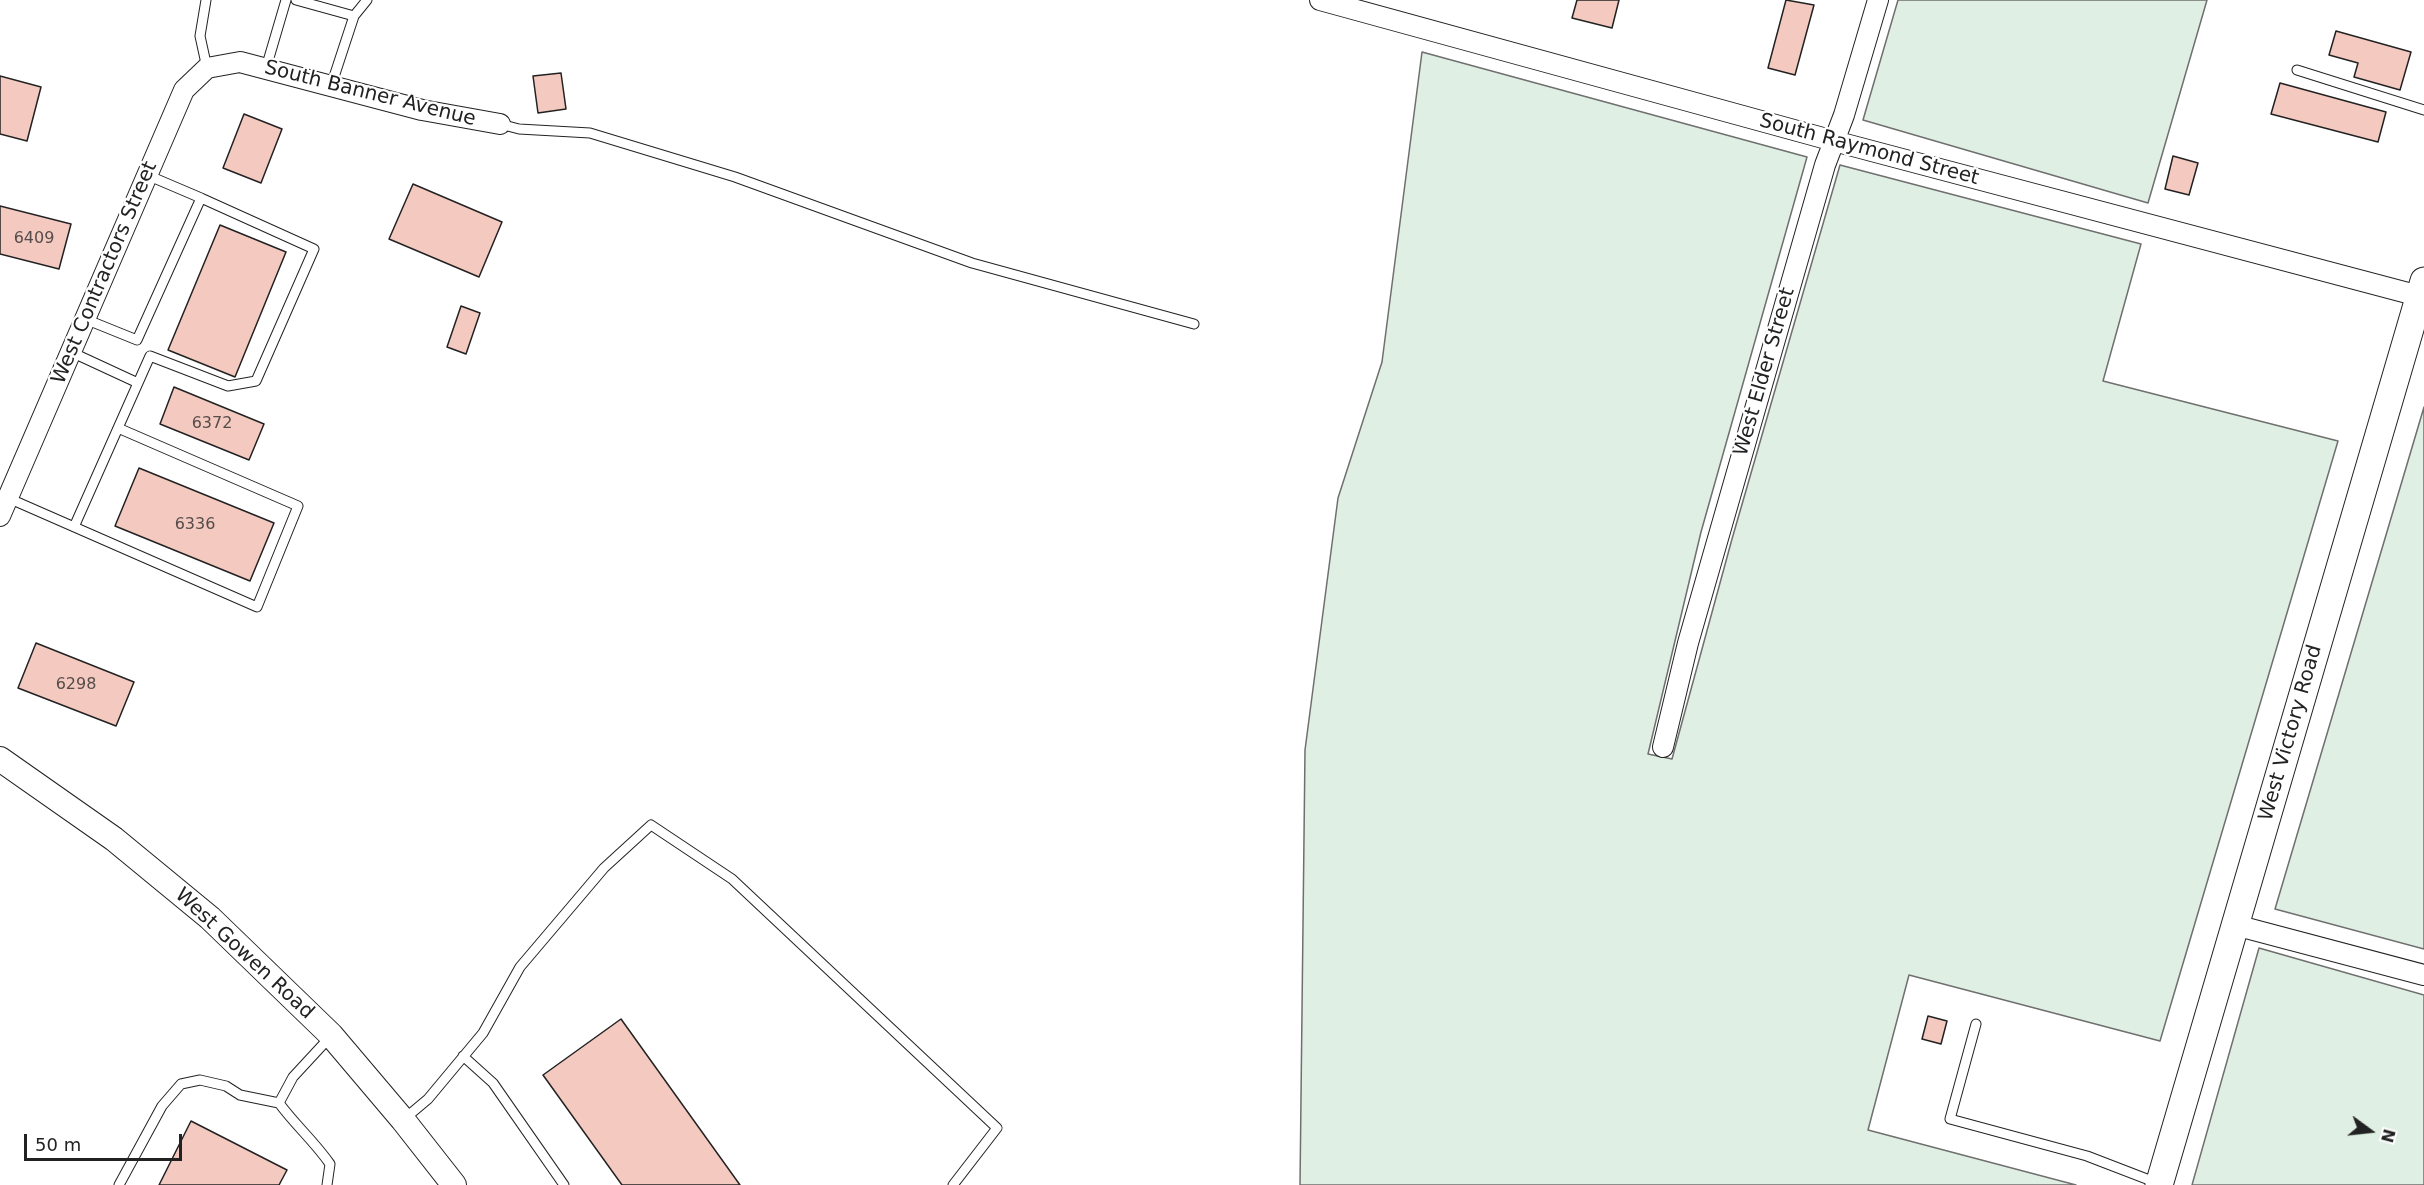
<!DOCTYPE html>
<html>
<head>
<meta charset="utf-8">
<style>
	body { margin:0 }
	#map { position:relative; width:2424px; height:1185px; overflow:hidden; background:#fff; font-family:"DejaVu Sans",sans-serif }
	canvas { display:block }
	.north { position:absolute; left:2340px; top:1101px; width:60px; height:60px; -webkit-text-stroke:4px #fff; paint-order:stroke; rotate:105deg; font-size:16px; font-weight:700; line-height:24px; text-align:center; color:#222 }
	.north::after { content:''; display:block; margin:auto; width:21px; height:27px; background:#222; clip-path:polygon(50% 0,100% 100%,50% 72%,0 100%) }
	.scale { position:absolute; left:24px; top:1134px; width:158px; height:27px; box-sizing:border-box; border:3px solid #222; border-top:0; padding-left:8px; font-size:18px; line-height:21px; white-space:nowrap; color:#222; -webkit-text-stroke:4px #fff; paint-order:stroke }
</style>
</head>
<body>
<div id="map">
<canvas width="2424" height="1185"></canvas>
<div class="north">N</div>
<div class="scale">50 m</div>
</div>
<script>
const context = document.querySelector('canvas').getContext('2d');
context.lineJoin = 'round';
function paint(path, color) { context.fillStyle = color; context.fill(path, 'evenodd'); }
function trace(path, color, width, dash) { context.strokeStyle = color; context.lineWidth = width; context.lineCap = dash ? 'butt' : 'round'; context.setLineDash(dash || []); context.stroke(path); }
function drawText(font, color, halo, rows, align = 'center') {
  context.font = font + ' "DejaVu Sans",sans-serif'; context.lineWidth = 4.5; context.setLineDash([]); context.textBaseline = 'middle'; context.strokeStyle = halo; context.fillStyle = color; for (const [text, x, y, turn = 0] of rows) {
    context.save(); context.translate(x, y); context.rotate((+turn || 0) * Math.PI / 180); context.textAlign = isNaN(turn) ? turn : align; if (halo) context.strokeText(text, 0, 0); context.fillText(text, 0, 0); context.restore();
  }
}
const green = new Path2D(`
	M1898,0H2207L2148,203L1863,120Z
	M1422,52L1807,157L1701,532L1648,754L1672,759L1732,539L1840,165L2141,244L2103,381L2338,441L2160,1041L1909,975L1868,1130L2076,1185H1300L1305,750L1338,498L1382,362Z
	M2424,407V949L2275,909Z
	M2259,948L2424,995V1185H2192Z`);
const building = new Path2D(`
	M1577,0H1619L1612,28L1572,18Z
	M1786,0L1814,5L1795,75L1768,68Z
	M2336,31L2411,52L2400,90L2354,77L2358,63L2329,55Z
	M561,73L566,109L538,113L533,76Z
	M0,76L41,87L27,141L0,134Z
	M2280,83L2386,112L2378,142L2271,114Z
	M244,114L282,129L261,183L223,168Z
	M2173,156L2198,163L2189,195L2165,189Z
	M413,184L502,222L479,277L389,239Z
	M0,206L71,224L59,269L0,254Z
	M220,225L286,252L235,377L168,350Z
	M461,306L480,313L466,354L447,347Z
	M174,387L264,424L249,460L160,424Z
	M139,468L274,523L250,581L115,526Z
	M36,643L134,682L116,726L18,688Z
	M1928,1016L1947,1021L1941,1044L1922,1039Z
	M621,1019L740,1185H622L543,1075Z
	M191,1121L287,1170L279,1185H159Z`);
const service = new Path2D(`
	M206,0L200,36L207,68
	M296,0L354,16L331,86
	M354,16L367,0
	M266,68L286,0
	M2297,70L2424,110
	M500,124L519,129L590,133L735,177L972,263L1194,324
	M147,175L201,198
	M85,319L137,340L201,198L314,249L256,381L228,386L150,356L138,383
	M71,352L138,383L74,527
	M8,498L257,607L298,506L118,428
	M1976,1024L1950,1119L2087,1156L2157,1183
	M463,1056L493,1083L564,1185
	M279,1103L293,1077L330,1037
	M403,1120L428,1099L483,1033L520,967L604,868L651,825L732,879L997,1128L953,1185
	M119,1185L162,1106L181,1084L200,1080L226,1086L240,1095L279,1103C296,1126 314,1141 330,1164L327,1185`);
const minor = new Path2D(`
	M1320,0L1834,141L2419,296
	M0,516L184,90L207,68L240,62L422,110L500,124
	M1663,747L1688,643L1825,165L1844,115L1878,0
	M2235,925L2424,975`);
const tertiary = new Path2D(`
	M0,759L114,839L210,918L331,1035L403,1120L454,1185`);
const secondary = new Path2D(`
	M2159,1185L2424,281`);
const numberNames = [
	["6409",34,239],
	["6372",212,424],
	["6336",195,525],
	["6298",76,685]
];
const streetNames = [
	["South Banner Avenue",370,94,14],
	["South Raymond Street",1869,150,15],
	["West Contractors Street",105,273,-67],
	["West Elder Street",1765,372,-74],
	["West Victory Road",2291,733,-74],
	["West Gowen Road",244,954,43]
];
paint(green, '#e0efe3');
trace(green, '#6f6f6f', 1.5);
paint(building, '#f3c9c0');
trace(building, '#222', 1.5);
trace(service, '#222', 11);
trace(minor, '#222', 22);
trace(tertiary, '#222', 26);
trace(secondary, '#222', 29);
trace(service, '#fff', 9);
trace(minor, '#fff', 20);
trace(tertiary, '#fff', 24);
trace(secondary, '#fff', 27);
drawText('16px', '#564c4a', null, numberNames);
drawText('20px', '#222', '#fff', streetNames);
</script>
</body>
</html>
